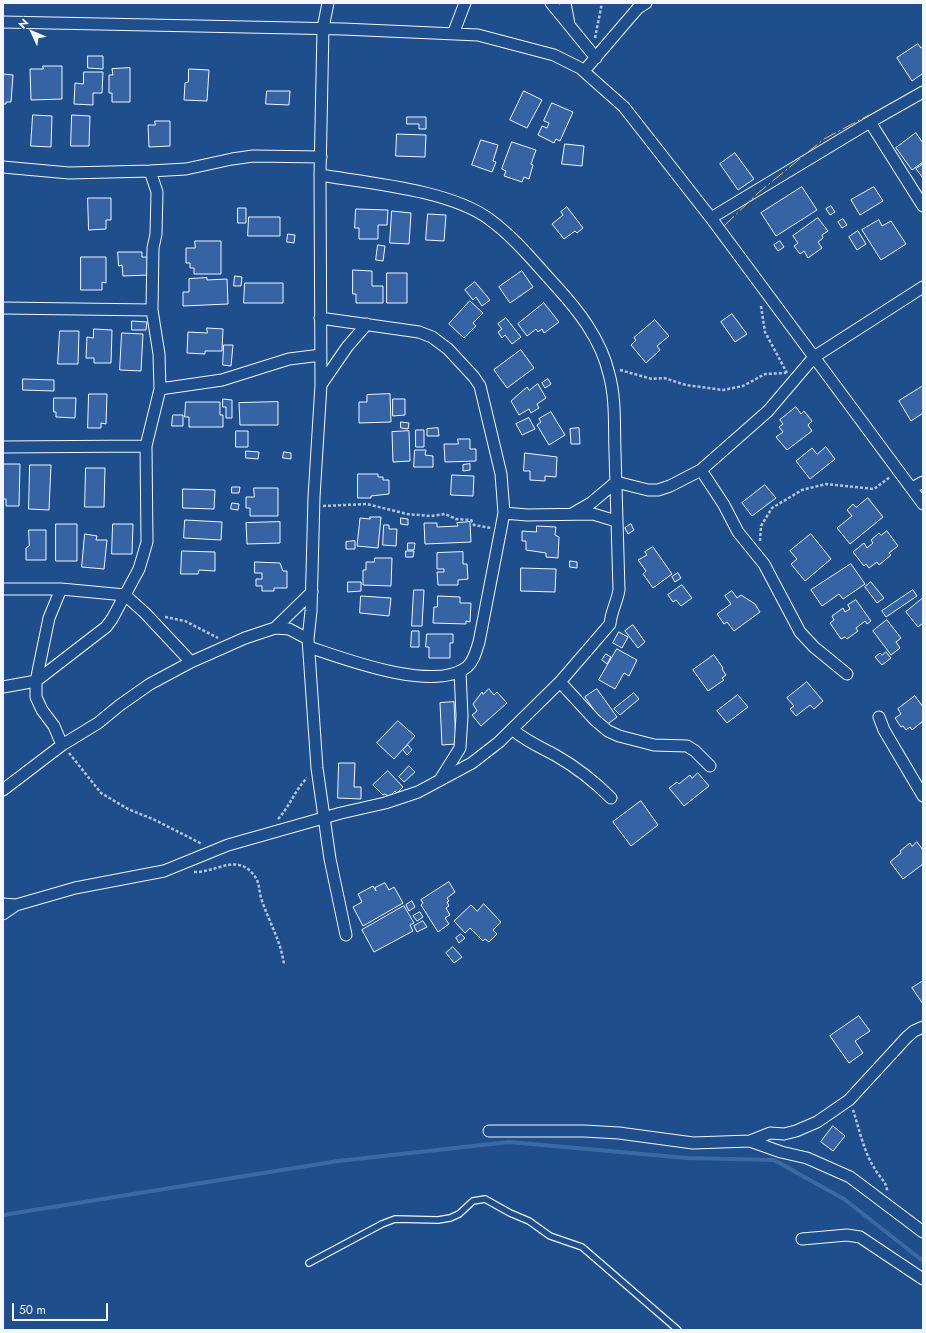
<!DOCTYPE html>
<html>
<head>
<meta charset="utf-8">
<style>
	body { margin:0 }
	#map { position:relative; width:926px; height:1333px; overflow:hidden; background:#1f4e8c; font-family:Jost,sans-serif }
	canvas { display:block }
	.frame { position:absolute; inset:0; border:4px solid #f2f6ff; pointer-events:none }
	.north { position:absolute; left:12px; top:12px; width:40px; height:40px; -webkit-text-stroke:3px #1f4e8c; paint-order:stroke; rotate:314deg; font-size:11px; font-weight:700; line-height:16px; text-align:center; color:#f2f6ff }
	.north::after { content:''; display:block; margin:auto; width:14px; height:18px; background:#f2f6ff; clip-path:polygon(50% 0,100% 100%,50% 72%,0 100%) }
	.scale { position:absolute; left:12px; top:1303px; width:96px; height:18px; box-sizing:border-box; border:2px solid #f2f6ff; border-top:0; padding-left:5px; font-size:12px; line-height:14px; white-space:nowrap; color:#f2f6ff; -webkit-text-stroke:3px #1f4e8c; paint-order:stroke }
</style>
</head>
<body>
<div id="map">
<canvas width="926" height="1333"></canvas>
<div class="frame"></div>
<div class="north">N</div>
<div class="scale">50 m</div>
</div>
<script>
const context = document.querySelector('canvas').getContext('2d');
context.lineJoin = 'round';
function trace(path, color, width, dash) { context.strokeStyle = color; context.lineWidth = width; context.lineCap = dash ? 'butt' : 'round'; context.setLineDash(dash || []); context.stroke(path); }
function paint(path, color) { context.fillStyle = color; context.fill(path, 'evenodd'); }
const stream = new Path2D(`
	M3,1215L338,1161L509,1142L687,1158L774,1160L844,1199L923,1261`);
const building = new Path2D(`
	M918,44L921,48L923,47V76L922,74L912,81L897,58Z
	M88,56H103V69L88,68Z
	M43,66H62V99L31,100L30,69H43Z
	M130,68V102H112V93H109V75H113L112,69Z
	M189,69L209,70L207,101L184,100L185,83L188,82Z
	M84,72H103L102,93H93V105L74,104L75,83L83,84Z
	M3,74L13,75L11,102H6V104H3Z
	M267,91H290L289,105L266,104Z
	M524,91L542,100L527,128L510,120Z
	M552,103L573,112L560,141L556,139L554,143L538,135L542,126L547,128L549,123L544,121Z
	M33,115L52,116L51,147L31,146Z
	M72,115L90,116L89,146H71Z
	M407,117H426V129H419V124H407Z
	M155,121H170V146L149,147L148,125H155Z
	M916,133L923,143V162L912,170L896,148Z
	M397,134L426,135L425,157L396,156Z
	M481,140L498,145L493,161L496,162L492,172L472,165Z
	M512,142L536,150L531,164L533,165L529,179L524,177L522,182L504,176L506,171L502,169Z
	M565,144L584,146L582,166L562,164Z
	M735,153L754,179L738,190L720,164Z
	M923,164V178L916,169Z
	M802,187L817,210L776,236L761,213Z
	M874,187L883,201L860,215L851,200Z
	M88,198H111V220H106V229L89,230Z
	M831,206L835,212L830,215L826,209Z
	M567,207L583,228L577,233L575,231L564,239L552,224L563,215L561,212Z
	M238,208H246V223H238Z
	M356,209L388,210L387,225H378V239H359V228H355Z
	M392,211L411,213L409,244L390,243Z
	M428,214L446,215L444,241L426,240Z
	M249,217H280V236H248Z
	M818,218L828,231L822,235L823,238L818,242L822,248L808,258L804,251L800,254L794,246L798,243L793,236Z
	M843,219L847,225L842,228L838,222Z
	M879,220L882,226L891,221L906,244L881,260L862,230Z
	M858,231L866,244L857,250L849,237Z
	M288,234L295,235L294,243L287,242Z
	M195,241H221V274H194V268H190V263H186V248H195Z
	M780,241L784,247L778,251L774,245Z
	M378,245L385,246L383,261L376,260Z
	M118,252H142V257H148V275L123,276L122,265L119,266Z
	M81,257H106V283L102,282V290H81Z
	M353,270L372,271V286H383V303H356V294H353Z
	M522,271L533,287L510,303L499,287Z
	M387,273H407V303H387Z
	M235,276L242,277L241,286H234Z
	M207,278V280L227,279L228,304L183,306V292H189V279Z
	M475,282L490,300L482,306L476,297L473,300L465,290Z
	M245,283H283V303H244Z
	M470,301L483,313L473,323L476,326L464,338L449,324Z
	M544,303L559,322L544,333L542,329L538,332L536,329L527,336L518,324Z
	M732,314L747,334L735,342L721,322Z
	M506,318L521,337L512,344L505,335L502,338L498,332L502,329L498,324Z
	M655,320L669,336L657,346L660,350L646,363L631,345L636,340L634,338Z
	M132,321L147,322L146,330H132Z
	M207,328L223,329L222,351H205V354L187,353L188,332L207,333Z
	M94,329L112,330L111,363H94V358H86L87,337L93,338Z
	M60,331H79L78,364H58Z
	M122,333L143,334L141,371L120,370Z
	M224,345H233L231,366L223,365Z
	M521,350L534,368L507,388L494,370Z
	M23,379L54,380V391L23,390Z
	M548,379L551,384L545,388L542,383Z
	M538,384L546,398L537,404L539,408L531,413L529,409L519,415L511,401L527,387L529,390Z
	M923,386V413L911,421L899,401Z
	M89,394H107L106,424L101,423V428H88Z
	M390,394L391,422L359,423V402H367V395Z
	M54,398H76L75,418L56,417V412H54Z
	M223,399L232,400V418H226V407H223Z
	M393,399H405V415L393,416Z
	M186,402H220V415H223V427H189V417H185Z
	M278,402V425H240L239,403Z
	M796,407L801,414L804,411L812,421L808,425L812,431L787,450L776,437L783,432L779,427L783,424L780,420Z
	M551,412L565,435L549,445L537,425L541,422L539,419Z
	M173,415H183V426H172Z
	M529,418L535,429L522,435L516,424Z
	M401,422L409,423L408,429L401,428Z
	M438,428L439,436H427V429Z
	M579,428L580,444H571L570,429Z
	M416,430H424V447H416Z
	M236,431H248V447H236Z
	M409,431L410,461L393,462L392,432Z
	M458,439H470V449H476V461L445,462L444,444H458Z
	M826,447L835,459L810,479L796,461L812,448L817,454Z
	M415,450H426L425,455L433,456V467H414Z
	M246,451L259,452L258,459L246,458Z
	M284,452L291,453V459L283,458Z
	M525,453L557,457L556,477L545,476V481L530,480V471H524Z
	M3,464H20L19,506H6V499H3Z
	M470,464V470L463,471V465Z
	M30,465H51L49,510L29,509Z
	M86,468H105L104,507H85Z
	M358,474H378V477H383V480H389V494L371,496V498H358Z
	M452,475L474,476L473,496L451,495Z
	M765,485L776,498L752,516L742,503Z
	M232,487H240L239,493H232Z
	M254,488H278V516H250V508H246V497H254Z
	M183,489L215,490L214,509L183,508Z
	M868,498L883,517L850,544L837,528L852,516L847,510L853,504L856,507Z
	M232,503L239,504L238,510L231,509Z
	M370,517H381L378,548L357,546L360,518L370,519Z
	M401,518L408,519V525L401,524Z
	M185,520L222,522L221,540L184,538Z
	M280,522V543L247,544L246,523Z
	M470,522L471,542L425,544L424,523H437V527L458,526L457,523Z
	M56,524H77V561H56Z
	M113,524H133L132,554H112Z
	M631,524L634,530L628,534L625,528Z
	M384,525H389V529H397L396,546L383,545Z
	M537,526L556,527L555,535L559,537L558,558L546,557V553L526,550V541H522V531L536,532Z
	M29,530H46V560H26V548L29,546Z
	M887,531L898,546L889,553L891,555L879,565L877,562L869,568L866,564L864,566L853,552L864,543L867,548L873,543L871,540L879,533L881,535Z
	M85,534L97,536L96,540H107L104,569L82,567Z
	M811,534L831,559L805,581L791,564L797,559L790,551Z
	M355,541V549H346V542Z
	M408,543H415L414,550H408Z
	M653,547L672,574L653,588L643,574L646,571L638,560L647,555L645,552Z
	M182,551L215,552V571L199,570L198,574H181Z
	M406,551H414L413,557H406Z
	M463,552V564H467L468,579L458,580V585H438L437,572H444V569H437V553Z
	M375,558H392L391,586L363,585V570H366V562H374Z
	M570,561L577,562V568L570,567Z
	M255,562L280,563L283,571H287V588H274V591H262V586H256V579H262V573H255Z
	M851,564L865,584L843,599L839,594L822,606L811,590Z
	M521,568L556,569L555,592L521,591Z
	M678,573L681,578L675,582L672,577Z
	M348,582H361V591L348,592Z
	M871,582L884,598L877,603L865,587Z
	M682,585L692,598L681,606L676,600L673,602L668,595Z
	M414,590H424L422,626H412Z
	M913,590L917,596L886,617L882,611Z
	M732,591L737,598L741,595L755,604L760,612L734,631L727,622L724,624L717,614L731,604L725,596Z
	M361,596L391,598L389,616L360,613Z
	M438,596L460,597V603H471L470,622L466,621V624L433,623L434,607H437Z
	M923,598V623L918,627L906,612Z
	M856,600L871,621L867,624L865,621L856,628L858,631L847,639L845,637L841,639L830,623L834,620L832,616L843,608L845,612L850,609L848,605Z
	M887,620L901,638L896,642L900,648L891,655L873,631Z
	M633,625L645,642L638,648L625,631Z
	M412,631H419V647H411Z
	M619,632L628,637L622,648L613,643Z
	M427,634H453V643H450V658H429V647H426Z
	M617,649L637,660L629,676L624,673L615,689L599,680Z
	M886,652L891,658L882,665L875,657L880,653L882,655Z
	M606,654L611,657L607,664L602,660Z
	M714,655L723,668L722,669L726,675L722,678L724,680L708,691L693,670Z
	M807,682L823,701L814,709L810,705L796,716L790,709L794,706L787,698Z
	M489,689L494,695L497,692L507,703L481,726L472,715L477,711L473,704L482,692L483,694Z
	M597,689L617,717L605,726L585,697Z
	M634,693L639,699L620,715L614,709Z
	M738,695L748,707L727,723L717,711Z
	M915,696L923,707V721L912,730L910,727L906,730L903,726L901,727L895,718L901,714L898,709Z
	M454,702L456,744L442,745L440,703Z
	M398,721L415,736L394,759L377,743Z
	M408,745L412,750L407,755L403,750Z
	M339,763H355L354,787H361V799L338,798Z
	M409,766L415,772L404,782L399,777Z
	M388,771L403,787L397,793L395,791L389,797L385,794L383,795L373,785Z
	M698,773L709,786L684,806L669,788L677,782L679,784L690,775L692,778Z
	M641,801L658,825L631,846L613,822Z
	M917,842L923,850V864L903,879L890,862L901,853L900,851L910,843L912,846Z
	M449,882L455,892L447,898L449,901L447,902L449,906L446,908L450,915L445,918L449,924L438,932L421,905L423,903L421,900Z
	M385,883L389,890L394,887L403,903L363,926L353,907L362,902L358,894L373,886L376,891L375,888Z
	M412,901L415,907L409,911L406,905Z
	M484,904L501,922L493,930L497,934L489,942L485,939L483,941L470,928L465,933L454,921L471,905L477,911Z
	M404,906L414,923L410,925L413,931L374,952L362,930Z
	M420,912L423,917L417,921L413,916Z
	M423,921L427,927L417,932L414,926Z
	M461,934L465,938L459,943L456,938Z
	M453,947L462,957L454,963L446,953Z
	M923,981V1004L912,988Z
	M859,1016L870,1031L855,1041L863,1053L849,1063L830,1036Z
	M833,1126L845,1136L833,1151L821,1142Z`);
const path = new Path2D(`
	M595,38L602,3
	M761,306L765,332L787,373
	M620,370L652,379L664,378L686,385L723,390L743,386L765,374L786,373
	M323,506L367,504L407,514L431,516L445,514L456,519L471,520L474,525L491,528
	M760,541L761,526L772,508L802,490L826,484L874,489L890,477
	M165,617L185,621L218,638
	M69,753L101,793L128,809L155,820L202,844
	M278,819C290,806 295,790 307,778
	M194,872C209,873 225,862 239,865C246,866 252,872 256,878C260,885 259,893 262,901C270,924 280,939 284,964
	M853,1110C859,1128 864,1153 875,1169C879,1177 887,1182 887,1191`);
const service = new Path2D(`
	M309,1263L382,1224L395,1219L438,1220L450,1218L459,1214L473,1201L485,1199L510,1213L529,1221L550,1236L582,1247L678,1330`);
const minor = new Path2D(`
	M328,3L323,28L320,175L321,385L314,497L311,611L308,639L317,768L330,859L346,935
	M551,3L596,58
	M565,3L569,24
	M3,22L343,29L478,35L554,55L580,68L624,107L711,218L923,504
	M453,34L465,3
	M584,71L638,8L646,3
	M870,122L923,206
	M3,167L69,173L150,171L186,169L232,159L253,156L321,157
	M711,218L870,122L923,92
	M3,308L152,310
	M321,385L347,347L367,324
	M160,389L222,380L289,359L321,355
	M3,447L146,446
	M701,470L724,505L738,532L764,564L800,632L814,647L847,674
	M912,488L923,482
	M504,513L527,515L593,514L616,521
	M572,514L591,503L616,482L648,490H658L670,486L701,470L768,411L814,357L923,287
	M3,589H61
	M275,628L312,592
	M309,647C345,659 434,693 467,667C474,661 476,651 479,642L504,513L501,474L480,386L474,377L448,349L432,337L419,332L320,318
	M560,682L595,720L608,731L619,736L654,745L687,746L695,751L710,766
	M3,687L36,681L49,618L61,589L125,595L145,613L191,662
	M879,717L884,730L923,796
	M513,730C526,741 540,747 555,755C576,767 594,781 611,798
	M62,745L54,726L42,710L36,697V681L106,627L112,619L139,569L147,542L146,446L160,389L159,354L152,310L153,248L156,234L157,192L150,171
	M440,780L460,748L462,716L460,671
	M3,790L62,745L98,723L120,705L150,684L191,662L245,638L275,628L289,629L308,639
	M3,904L16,905L75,888L164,871L228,845L341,813L385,803L418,792L472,763L499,742L560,682L610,624C611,612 617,602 619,590C618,544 616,498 615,452C614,426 616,399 609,374C601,339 578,310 555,285C534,262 514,237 489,219C450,190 368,183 320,175
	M3,914L16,905
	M489,1131H584L619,1133L693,1143L750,1141L781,1152L807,1158L850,1177L923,1232
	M750,1141L770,1133L784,1134L796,1131L817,1122L849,1100L907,1037L914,1031L923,1027
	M802,1239L847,1235L860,1237L923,1279`);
const power = new Path2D(`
	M724,226L758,193L824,139L869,115`);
trace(stream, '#3b69a3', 4);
paint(building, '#3563a3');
trace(building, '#f2f6ff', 1);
trace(service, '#f2f6ff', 8);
trace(minor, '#f2f6ff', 13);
trace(path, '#b3c4dc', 2.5, [3, 2]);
trace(service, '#1f4e8c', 5.5);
trace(minor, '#1f4e8c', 11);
trace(power, '#ffb74d', 1, [14, 3, 2, 3]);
</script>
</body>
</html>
